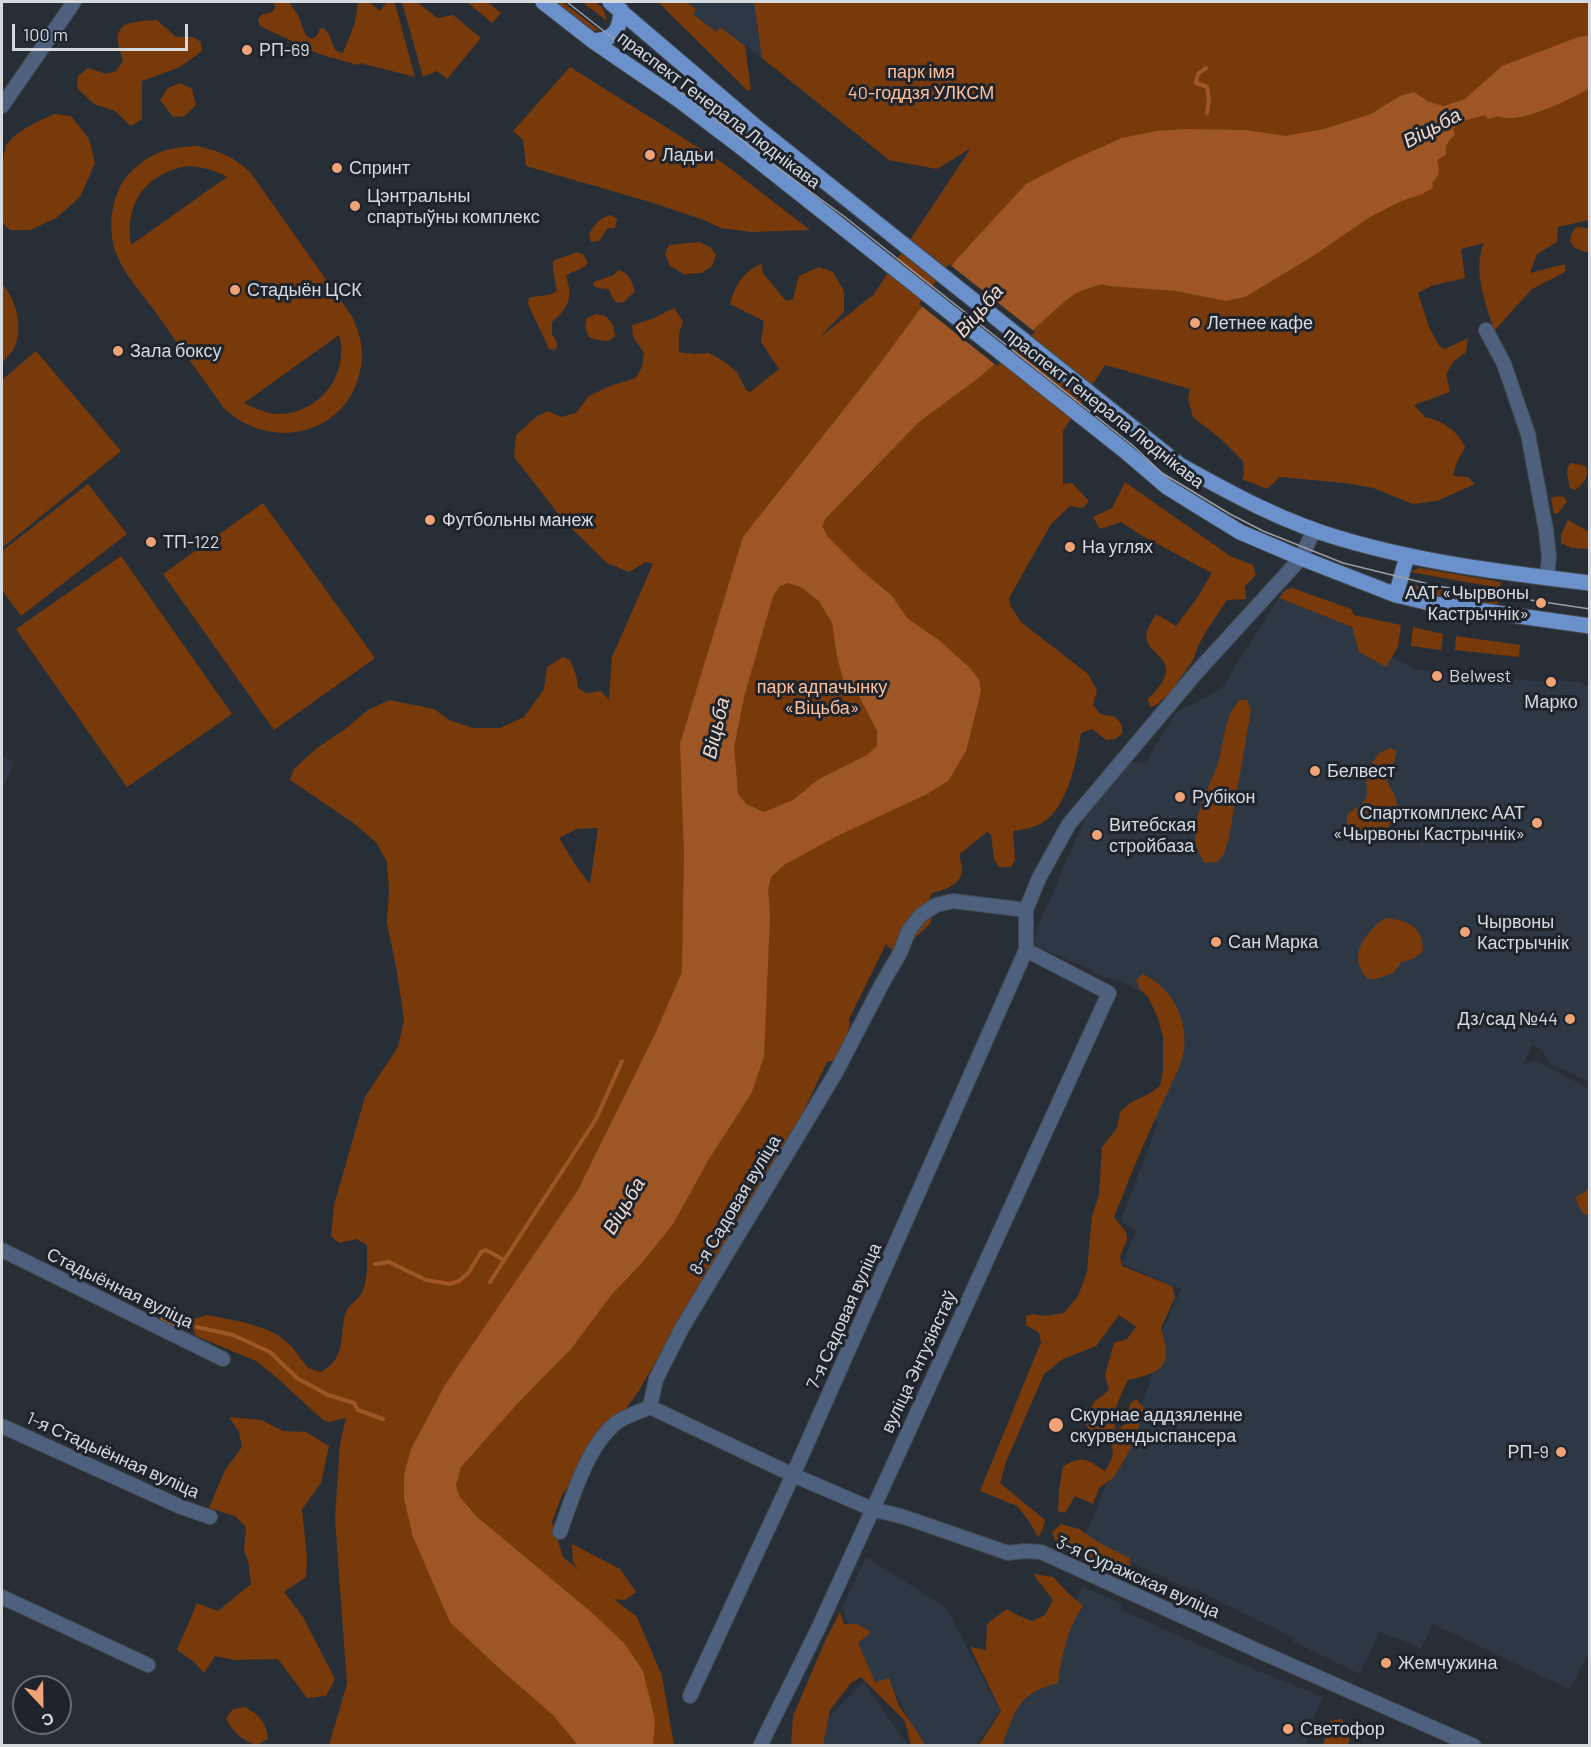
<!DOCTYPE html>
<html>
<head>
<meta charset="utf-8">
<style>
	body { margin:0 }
	#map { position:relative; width:1591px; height:1747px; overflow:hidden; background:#282e36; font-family:Barlow,sans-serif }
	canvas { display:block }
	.frame { position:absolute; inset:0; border:3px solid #d6dadf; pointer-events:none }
	.north { position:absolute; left:12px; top:1675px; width:60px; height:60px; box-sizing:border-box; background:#1f242c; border:2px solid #686d74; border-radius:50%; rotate:158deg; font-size:16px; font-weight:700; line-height:24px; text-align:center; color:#d6dadf }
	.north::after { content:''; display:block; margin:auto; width:21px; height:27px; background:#efa377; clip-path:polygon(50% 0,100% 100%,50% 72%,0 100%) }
	.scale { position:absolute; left:12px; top:24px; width:176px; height:27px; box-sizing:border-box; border:3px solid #d6dadf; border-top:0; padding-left:8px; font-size:18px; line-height:21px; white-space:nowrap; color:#d6dadf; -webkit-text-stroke:4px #1f242c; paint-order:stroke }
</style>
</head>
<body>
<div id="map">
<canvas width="1591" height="1747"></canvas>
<div class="frame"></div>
<div class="north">С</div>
<div class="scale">100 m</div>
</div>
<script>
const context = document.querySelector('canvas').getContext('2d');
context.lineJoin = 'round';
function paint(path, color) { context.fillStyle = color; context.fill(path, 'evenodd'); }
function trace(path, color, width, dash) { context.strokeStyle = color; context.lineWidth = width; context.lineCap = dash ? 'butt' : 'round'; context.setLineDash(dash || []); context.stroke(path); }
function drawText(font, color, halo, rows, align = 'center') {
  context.font = font + ' Barlow,sans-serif'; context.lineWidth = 6; context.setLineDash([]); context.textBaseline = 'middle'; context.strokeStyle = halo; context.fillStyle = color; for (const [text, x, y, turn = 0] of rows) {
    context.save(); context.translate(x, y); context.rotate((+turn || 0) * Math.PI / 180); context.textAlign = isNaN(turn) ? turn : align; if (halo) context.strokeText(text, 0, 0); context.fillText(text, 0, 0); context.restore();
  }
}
const built = new Path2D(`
	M686,2H754L762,58L720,27L716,32L693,14L696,9Z
	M1279,598L1352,627L1359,652L1386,666L1392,657L1417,670L1557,683L1558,680L1583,683V686H1588L1589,1082L1551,1064L1542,1050L1532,1045L1523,1065L1535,1060L1589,1089L1590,1652L1569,1689L1433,1624L1421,1648L1380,1632L1360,1674L1293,1641L1294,1638L1195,1589L1193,1591L1083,1540L1148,1387L1163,1329L1181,1289L1122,1264L1137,1230L1125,1224L1121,1219L1158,1124L1151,1109L1183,1032L1169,1007L1121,981L1091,973L1092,970L1034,945L1036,932L1084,820L1105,787L1129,763L1146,762L1176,713L1221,689Z
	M2,756L14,762L2,790Z
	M866,1557L946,1608L1000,1710L976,1745H922L890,1682L874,1688L842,1608Z
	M1083,1587L1122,1604L1121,1610L1253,1669L1323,1697L1313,1719L1306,1745L993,1746Z
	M863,1682L908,1745L821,1746L829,1717Z`);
const green = new Path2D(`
	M272,2H289L298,15L306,36L313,39L318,34L320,29L324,28L329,35L335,50L343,53L355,23L358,2H369L380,11L387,2H392L395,4L415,77L360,63L358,65L319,54L260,26L258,20L261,15L272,12L276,6Z
	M402,2H417L437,18L453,15L481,38L447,79L437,71L423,77Z
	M467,2H487L501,13L492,23Z
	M549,2H562L600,31L587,30Z
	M582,2C597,1 604,5 607,21Z
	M658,2H686L696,9L693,14L716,32L720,27L745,46L751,89L748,91Z
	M754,2H1589V220L1558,227L1557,242L1537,254L1530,273L1565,264V272L1532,289L1494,331C1486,304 1472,271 1484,243L1461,249L1465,278L1431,286L1418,293L1429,327L1439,346L1445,349L1468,338L1466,352L1453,362L1446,375L1450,392L1414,405L1425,417C1443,421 1457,430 1465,447L1456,464L1453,476L1468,477L1475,484L1437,501L1413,504L1373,488L1345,483L1280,477L1267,489L1242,479L1244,474L1243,461L1222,440L1193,417L1188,399L1190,389L1105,365L1063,431V484L1072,483L1089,501L1083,508L1070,506L1051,524L1009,598L1010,605L1021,622L1088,674L1097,690L1093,705L1100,714L1115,717L1122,725V734L1115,739L1106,740L1092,729L1081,733C1077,760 1067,811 1040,824C1032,828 1022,830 1013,831L1015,860L1011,867H999L994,859L991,835L987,832L960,854C959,860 962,863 962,869C962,885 944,890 932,893L928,902L933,914L930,924L903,949L893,951L886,944L849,1019L850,1024L839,1059L827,1062L803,1112L638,1392L562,1495L552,1522L563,1557L580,1571L573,1563L572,1544L620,1569L636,1592L625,1600L614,1599L637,1617L662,1676L674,1745H329L347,1684L335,1518L340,1444L346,1418L329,1422L323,1420L277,1378L256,1361L196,1336L190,1320L207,1315L243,1322L265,1329L278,1335L292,1347L308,1368L321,1372C350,1355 337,1333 347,1310C350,1304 356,1301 360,1296C369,1283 367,1260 367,1245L356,1239L339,1243L331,1236L334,1205L365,1097L398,1047L404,1020L397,972L387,923L389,891L387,862L376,842L352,822L290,780L294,769L317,748L344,730L368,710L389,700L434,709L449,720L473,728H500L524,717L544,689L547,667L563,657L570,660L576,675L578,688L586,693L601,691L609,700L612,657L653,564L646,562L629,572L607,563L563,520L514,457L516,435L536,417L548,411L561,417L576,413L589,396L610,386L636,378L642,367L644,353L633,337L632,325L652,319L674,308L683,321L679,334V352L694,354L709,353L722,360L737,372L746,390L750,392L779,369L761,342L764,321L730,304C735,286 743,272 761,264L763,273L786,301L793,299L799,276L819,267L833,272L844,291V312L818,339L874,294L971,148L937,169L889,160L762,58ZM598,828L590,884L576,866L559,838L577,829Z
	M157,20L176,37H193L201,42L202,51L180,67L142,81V119L131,126L115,111L94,104L77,88L78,76L88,68L106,74L116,71L123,61C110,24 122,22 157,20Z
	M570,67L723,163L810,230L751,232L721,228L704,220L650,202L526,166L523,140L513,131Z
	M180,83L192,89L196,105L185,116L173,117L160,100L168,88Z
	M54,114L71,116L89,139L95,163L80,197L56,218L30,230H10L2,223C1,205 0,157 7,144C19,129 37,122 54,114Z
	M197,146C220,151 232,156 250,172L351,315C357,327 362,341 362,355C360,430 274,458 223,407C199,373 175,340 151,306C139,290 123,272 116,253C107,229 111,195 128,175C149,153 167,147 197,146ZM188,166C203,167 215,170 227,177L131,245C124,203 146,173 188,166ZM339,335C350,374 320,413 280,414C267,414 255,409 244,403Z
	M611,215L617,219L615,228H608L599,241L591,242L589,234C595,224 599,218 611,215Z
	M1576,227L1587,228L1589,231V251L1586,252L1575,248L1570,242L1571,235Z
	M699,242L710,247L716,255L712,266L702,273L684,274L670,266L665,254L669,245Z
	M576,252L583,254L588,263C581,271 574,270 566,276C573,298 569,307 552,322V334L557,343L556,350L549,349L528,304L529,298C540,295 548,297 557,291L553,270V261C561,257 569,256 576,252Z
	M618,270C630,273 631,281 635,291L624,302L617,303L612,297L609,289L597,288L593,285L594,282L614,275Z
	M2,284C16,298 24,330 14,348C11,354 6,358 2,363Z
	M596,314L606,316L613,325L615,336L609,341L598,340L589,337L585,327L587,318Z
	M36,351L121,451L2,548V380Z
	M1571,463L1586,466C1589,476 1584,485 1574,490L1570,488L1567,473L1568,466Z
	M1125,482L1230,556L1253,565L1256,575L1245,586L1246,599L1227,600L1207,630L1199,644L1193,660L1170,693L1156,705L1150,707L1148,699C1193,656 1140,658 1147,631C1149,625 1153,619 1156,614L1176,626L1197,598L1212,573L1144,537L1121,522L1100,529L1093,517L1112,508Z
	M88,484L127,534L21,616L2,590V551Z
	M1557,496L1564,497L1567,502L1558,513L1554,514L1551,498Z
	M263,503L375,658L274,730L163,574Z
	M1568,520L1589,532V549L1572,548L1561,543V535Z
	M121,556L232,714L127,787L16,629Z
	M1419,568L1501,582L1500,588L1410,572Z
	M1408,584L1498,601L1496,607L1414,592Z
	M1292,588L1351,609L1354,615L1401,625L1398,647L1386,667L1359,652L1352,627L1279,598L1285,590Z
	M1413,627L1443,634L1441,650L1411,646Z
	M1456,636L1520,645L1519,657L1455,650Z
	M1240,700H1247L1251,710L1229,837L1224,854L1217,862L1205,863C1196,851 1193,838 1196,823C1200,803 1210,784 1217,766C1225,744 1223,716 1240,700Z
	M1390,748L1396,751C1397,761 1389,767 1388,777C1386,790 1400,792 1396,812C1394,825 1379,837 1366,838C1358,838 1352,831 1347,826V814L1361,805L1367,796L1366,772L1379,753Z
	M1385,918C1409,921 1422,925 1423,951L1415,958L1402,962L1393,973L1376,979H1368C1346,956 1365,933 1385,918Z
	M1143,974C1171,987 1188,1019 1184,1050C1182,1063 1175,1077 1169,1089C1161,1107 1152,1125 1144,1144C1133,1168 1124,1193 1114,1217L1126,1232L1127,1240L1120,1256L1122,1266L1172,1286L1175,1297L1161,1328C1173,1366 1164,1372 1128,1380C1121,1395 1110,1415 1116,1431L1125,1424L1130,1404L1136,1399L1144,1408L1134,1443L1114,1477L1099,1488L1093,1504L1075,1496L1065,1513L1058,1511L1059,1491L1063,1466C1085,1455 1086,1460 1105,1471C1114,1457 1116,1451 1107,1436L1092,1434L1085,1423L1094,1402L1109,1390L1105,1375L1114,1343L1127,1339L1136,1327L1119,1315L1096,1346L1063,1359L1044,1374L1006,1462L1000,1483L1045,1520L1042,1531L1038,1537L1029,1521L1017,1506L980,1491L1041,1342L1039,1333L1026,1325V1316L1033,1314L1045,1316L1064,1313L1078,1296L1087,1272L1092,1216L1099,1195L1102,1147L1117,1128L1120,1112L1130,1103L1149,1094L1160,1086L1163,1071V1037L1158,1018L1148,997L1140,989L1136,980Z
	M1589,1189V1215L1583,1214L1575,1198Z
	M229,1417L261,1420L283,1431L306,1432L329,1446L321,1483L302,1509L307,1558L306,1577L284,1592L303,1617L335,1679L326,1696L307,1698L278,1659L235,1660L215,1656L204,1673L193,1661L177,1650L197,1603L218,1611L251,1584L248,1560L244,1551L246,1527L235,1516L209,1508L225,1470L242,1447L239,1432Z
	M1061,1524L1079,1529L1098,1542L1129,1558L1131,1566C1113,1565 1066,1556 1055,1541C1054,1539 1053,1533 1052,1532Z
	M1033,1574L1053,1577L1068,1593L1083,1606C1067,1628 1062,1655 1058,1683C1036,1689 1021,1696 1012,1719C1008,1728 1006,1737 1002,1745H979L1001,1711L970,1647L986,1650L987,1624L1007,1609L1017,1615L1032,1621L1045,1615L1053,1600Z
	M840,1612L844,1624H857L871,1632L858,1643L875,1682L889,1678L899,1706L918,1733L925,1745H911L905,1721L861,1677L851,1683L830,1710L823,1745H791L793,1716L826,1639Z
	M245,1707C260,1716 266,1721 268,1739L257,1745C244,1742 231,1731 226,1718L233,1709Z
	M1341,1719L1349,1728V1742L1347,1745H1323L1330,1721Z`);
const water = new Path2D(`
	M1589,35V89C1569,99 1519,126 1498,116L1488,119L1485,115L1463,121L1453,129L1455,135C1447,141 1445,146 1446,155L1437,160C1440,169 1440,176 1432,183L1433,188L1422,194L1399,202L1370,217L1313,256L1245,297L1226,301L1176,291L1109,286L1102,284L1086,289L1074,294L1062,304L981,376L919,422L826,518L822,526L828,537L861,570L892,596L907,618L940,641L971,669L979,680L981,691L966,751L948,781L927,794L837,836L784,865L771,877L768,890L770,916L764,1057L751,1094L709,1159L673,1224L641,1264L612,1294L571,1349L517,1404L461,1467L456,1485L459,1496L476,1516L591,1612L624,1643L643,1671L655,1720L653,1745H578L553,1715L500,1669L450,1622L413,1537L404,1498V1475L411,1449L445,1385L578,1190L656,1032L682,972L684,855L680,744L743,537L879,365L957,259L1026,184L1070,161L1122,138L1156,131L1185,129L1245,130L1286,136L1324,129L1371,114L1400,96L1414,92L1429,102L1444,106L1465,99L1502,66L1576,38ZM788,583L801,587L819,601L832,623L837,656L843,679L859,696L877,731V746L867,755L819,779L793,800L764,812L746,804L738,794L734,747L744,697L773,596L780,586Z`);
const pier = new Path2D(`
	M949,264L1035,332L997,366L919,304Z`);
const stream = new Path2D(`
	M1206,68L1198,74L1196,83L1207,87L1209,99L1207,113
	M375,1264L389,1262L426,1280L450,1284L459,1281L469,1272L481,1252L486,1250L504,1260
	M490,1282L596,1119L622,1061
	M162,1319L178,1326
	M197,1327L233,1335L270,1352L297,1378L328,1395L354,1403L358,1410L383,1419`);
const minor = new Path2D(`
	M2,106L74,2
	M739,145L754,125
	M1486,330L1504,364L1528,434L1546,530L1549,557L1547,578
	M2,1250L223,1359
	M650,1407L793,1475L872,1509L904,1517L1008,1553L1024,1551L1041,1552L1254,1649L1474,1746
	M650,1407L656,1379L682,1328L835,1074L883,982L900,953L909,930L921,915L936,905L953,901L1026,910
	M2,1426L181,1507L210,1517
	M560,1532C572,1499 587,1446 616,1423C625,1416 639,1412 650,1407
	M2,1597L148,1665
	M690,1696L793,1475L1026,950V910L1039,878L1069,824L1196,673L1301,558L1314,530
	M760,1746L818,1629L1109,993L1026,950`);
const primary = new Path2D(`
	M543,2L593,41L679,100L746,151L1125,451L1167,487L1240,532L1301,558L1396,595L1434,604L1590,626
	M610,2L754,125L1180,465C1232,494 1285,523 1342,539C1423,563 1506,573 1590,583
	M593,41C614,40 620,30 621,10
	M1396,595L1407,556`);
const tram = new Path2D(`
	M567,2L770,162L845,217L1131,444L1162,473L1230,514L1263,531L1343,563L1437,586L1590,609`);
const markers = [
	[247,50,6,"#efa377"],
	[650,155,6,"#efa377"],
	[337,168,6,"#efa377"],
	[355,206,6,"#efa377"],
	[235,290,6,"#efa377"],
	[1195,323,6,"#efa377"],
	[118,351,6,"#efa377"],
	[430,520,6,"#efa377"],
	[151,542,6,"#efa377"],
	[1070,547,6,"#efa377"],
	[1541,603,6,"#efa377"],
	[1437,676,6,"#efa377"],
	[1551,682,6,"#efa377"],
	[1315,771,6,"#efa377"],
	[1180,797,6,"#efa377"],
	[1537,823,6,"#efa377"],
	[1097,835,6,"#efa377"],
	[1465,932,6,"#efa377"],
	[1216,942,6,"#efa377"],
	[1570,1019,6,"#efa377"],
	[1056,1425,8,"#efa377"],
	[1561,1452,6,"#efa377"],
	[1386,1663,6,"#efa377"],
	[1288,1729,6,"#efa377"]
];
const poiNames = [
	["РП-69",259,50],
	["Ладьи",662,155],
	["Спринт",349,168],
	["Цэнтральны",367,196],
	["спартыўны комплекс",367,217],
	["Стадыён ЦСК",247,290],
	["Летнее кафе",1207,323],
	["Зала боксу",130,351],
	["Футбольны манеж",442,520],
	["ТП-122",163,542],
	["На углях",1082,547],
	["ААТ «Чырвоны",1529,593,"right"],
	["Кастрычнік»",1529,614,"right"],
	["Belwest",1449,676],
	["Марко",1551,702,"center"],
	["Белвест",1327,771],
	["Рубікон",1192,797],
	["Спарткомплекс ААТ",1525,813,"right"],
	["«Чырвоны Кастрычнік»",1525,834,"right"],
	["Витебская",1109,825],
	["стройбаза",1109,846],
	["Чырвоны",1477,922],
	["Кастрычнік",1477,943],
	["Сан Марка",1228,942],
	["Дз/сад №44",1558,1019,"right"],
	["Скурнае аддзяленне",1070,1415],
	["скурвендыспансера",1070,1436],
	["РП-9",1549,1452,"right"],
	["Жемчужина",1398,1663],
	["Светофор",1300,1729]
];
const parkNames = [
	["парк імя",921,72],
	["40-годдзя УЛКСМ",921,93],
	["парк адпачынку",822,687],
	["«Віцьба»",822,708]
];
const streetNames = [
	["праспект Генерала Люднікава",719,110,37],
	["праспект Генерала Люднікава",1104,408,38],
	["8-я Садовая вуліца",735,1205,-59],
	["Стадыённая вуліца",120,1288,26],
	["7-я Садовая вуліца",844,1316,-66],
	["вуліца Энтузіястаў",919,1362,-65],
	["1-я Стадыённая вуліца",113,1455,24],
	["3-я Суражская вуліца",1138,1577,24]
];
const waterNames = [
	["Віцьба",1432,128,-28],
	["Віцьба",979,311,-49],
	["Віцьба",716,728,-77],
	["Віцьба",624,1206,-59]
];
paint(built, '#2e3845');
paint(green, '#793a0b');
paint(water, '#9f5625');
paint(pier, '#282e36');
trace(stream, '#9f5625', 4);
trace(minor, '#444a51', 16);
trace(primary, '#444a51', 17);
trace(minor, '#4d607d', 14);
trace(primary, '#6a91cb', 15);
trace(tram, '#9b9fa5', 1.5);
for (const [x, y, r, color] of markers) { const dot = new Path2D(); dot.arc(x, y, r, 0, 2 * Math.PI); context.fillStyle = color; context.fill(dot); trace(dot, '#1f242c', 2); }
drawText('18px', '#d6dadf', '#1f242c', poiNames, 'left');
drawText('18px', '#febf9b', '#1f242c', parkNames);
drawText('18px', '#d6dadf', '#1f242c', streetNames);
drawText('italic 20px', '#f0dace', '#1f242c', waterNames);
</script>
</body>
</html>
